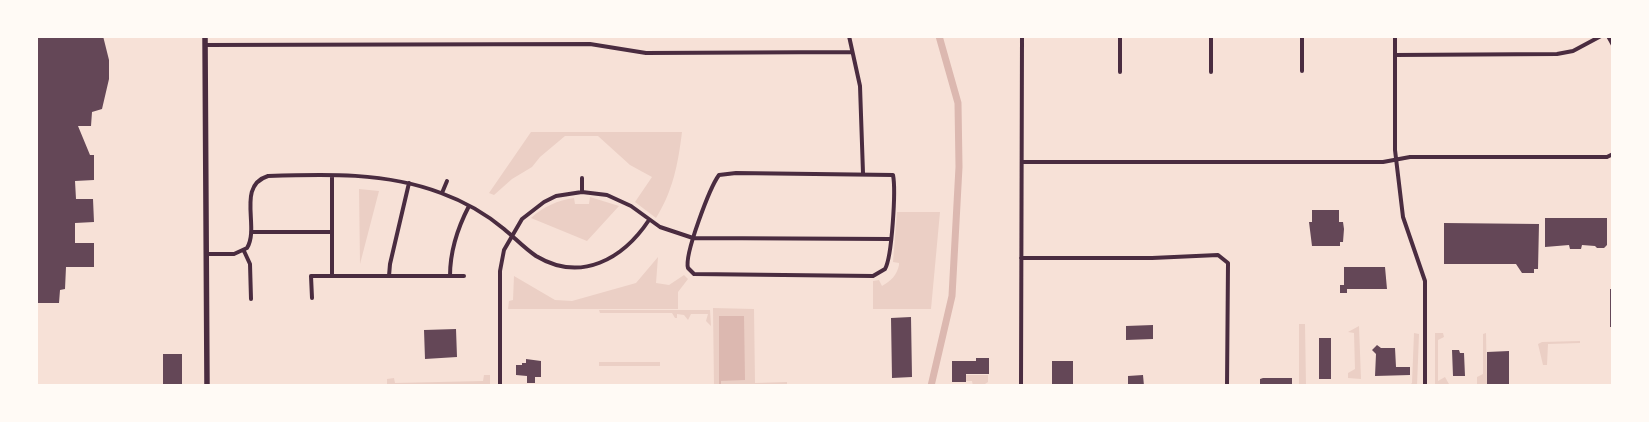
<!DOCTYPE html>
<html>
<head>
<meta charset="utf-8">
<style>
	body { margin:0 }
	#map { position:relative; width:1649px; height:422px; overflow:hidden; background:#f7e1d7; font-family:"Public Sans",sans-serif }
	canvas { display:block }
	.frame { position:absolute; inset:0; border:38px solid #fffaf5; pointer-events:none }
</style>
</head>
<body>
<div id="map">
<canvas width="1649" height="422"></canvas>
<div class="frame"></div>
</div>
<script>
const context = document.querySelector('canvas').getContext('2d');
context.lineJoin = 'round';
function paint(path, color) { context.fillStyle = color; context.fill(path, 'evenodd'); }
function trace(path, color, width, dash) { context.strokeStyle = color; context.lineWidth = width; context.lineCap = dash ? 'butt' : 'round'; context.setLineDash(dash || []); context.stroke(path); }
const green = new Path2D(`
	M531,132H682C678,164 673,191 656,218L635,202L652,177L630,165L598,136H565L540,157L532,167L512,179L494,195L489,193Z
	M359,189L379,191L360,264Z
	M590,197L619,206L587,241L531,218C543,207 558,200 574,198L575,204H589Z
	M897,212H940L931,309H873V281L879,280L882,286C891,281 897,275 899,265V263L893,262Z
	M658,257L656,283L669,285L684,275L688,279L678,292V309H508L509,301L513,300L514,276L555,300L572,301L636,283Z
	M713,308L754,309L755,383L787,382V386H714Z
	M599,310H710L711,326L706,321L708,314H691L688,320L684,315L677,314V318H675L672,313H600Z
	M1299,324H1305L1306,386H1299Z
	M1359,326L1361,379L1348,378V373L1355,369L1354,333L1348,332Z
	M1414,333L1419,334L1417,386H1409L1412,383Z
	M1435,333H1443L1444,337L1438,340V381L1445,377L1450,386H1435Z
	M1486,333L1487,385L1499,386H1477V377L1483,374V334Z
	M1580,341V343L1548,344L1547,365H1543L1538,344L1542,342Z
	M599,362H660V366H599Z
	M484,375H490V386H387V379L394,378L395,383L483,381Z
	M966,375H988V382L982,386H973L972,381H966Z`);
const water = new Path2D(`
	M719,316H744L745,380L719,381Z`);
const stream = new Path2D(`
	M720,385V381`);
const canal = new Path2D(`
	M931,386L952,296L959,167L958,103L939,36`);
const building = new Path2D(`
	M36,36H103L109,60V79L102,109L92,112L91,126H78L90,155H94V180L75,181L76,199H93L94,222L75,223V243H94V267H66L65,289L60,290L59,303H36Z
	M1312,210H1339V222H1343L1344,229L1343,242H1340V246H1312L1309,222H1312Z
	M1545,218H1607V245L1604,248H1597L1595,246L1582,245L1581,249H1570L1569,245L1545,247Z
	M1444,223L1539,224L1538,269H1534V273H1522L1516,264H1444Z
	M1344,267H1385L1387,289H1347V293H1340V285H1344Z
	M1610,289H1613V327H1610Z
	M911,317L912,377L892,378L891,318Z
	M1153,325V339L1126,340V326Z
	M456,329L457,357L425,359L424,330Z
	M1319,338H1331V379H1319Z
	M1377,345L1381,348H1395L1396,367H1410V375L1375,376L1376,354L1372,350Z
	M1452,350H1459L1460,353H1464L1465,376H1453Z
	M1509,351V384H1487V352Z
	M163,354H182V384H163Z
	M976,358H989V374H966V382H952V361H976Z
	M526,359L541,361V377H535V383H527V376L516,375V365H522V363H526Z
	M1052,361H1073V386H1052Z
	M1143,375L1144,386H1128V376Z
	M1263,378H1292V385H1260V379Z`);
const minor = new Path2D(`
	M849,36L860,86L863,173
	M1120,36V72
	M1395,36V150L1403,217L1425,281V386
	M1608,36L1613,45
	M205,45L590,44L646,53L852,52
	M1395,55L1557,54L1573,51L1601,36
	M1302,71V36
	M1211,72V36
	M1022,162H1383L1410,157H1607L1613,154
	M736,173L893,175C896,190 892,257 885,269L873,276L694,274L688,268C684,255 710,187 719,175Z
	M582,178V192
	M442,193L447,181
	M251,232H332
	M244,251L250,264L251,299
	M206,254H234L247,248C260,227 236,186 268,176C325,174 386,172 441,193C463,201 486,214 504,229C515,238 524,248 536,256C581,283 623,259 649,220
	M1021,258H1152L1218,255L1228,263L1227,386
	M332,276V176
	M389,276L390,264L409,183
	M450,276C450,251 457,229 469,206
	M312,298L311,276H464
	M500,386V271L504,250L522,219L544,202L556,196L582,192L607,195L631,206L660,227L693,238L890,239
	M1021,386L1022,36`);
const secondary = new Path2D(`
	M205,36L207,386`);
paint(green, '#ebcfc5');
paint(water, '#dcb8b0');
trace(stream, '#dcb8b0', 2);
trace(canal, '#dcb8b0', 7);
paint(building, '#644757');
trace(minor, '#4a2c40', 4);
trace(secondary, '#4a2c40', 5.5);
</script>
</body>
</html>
